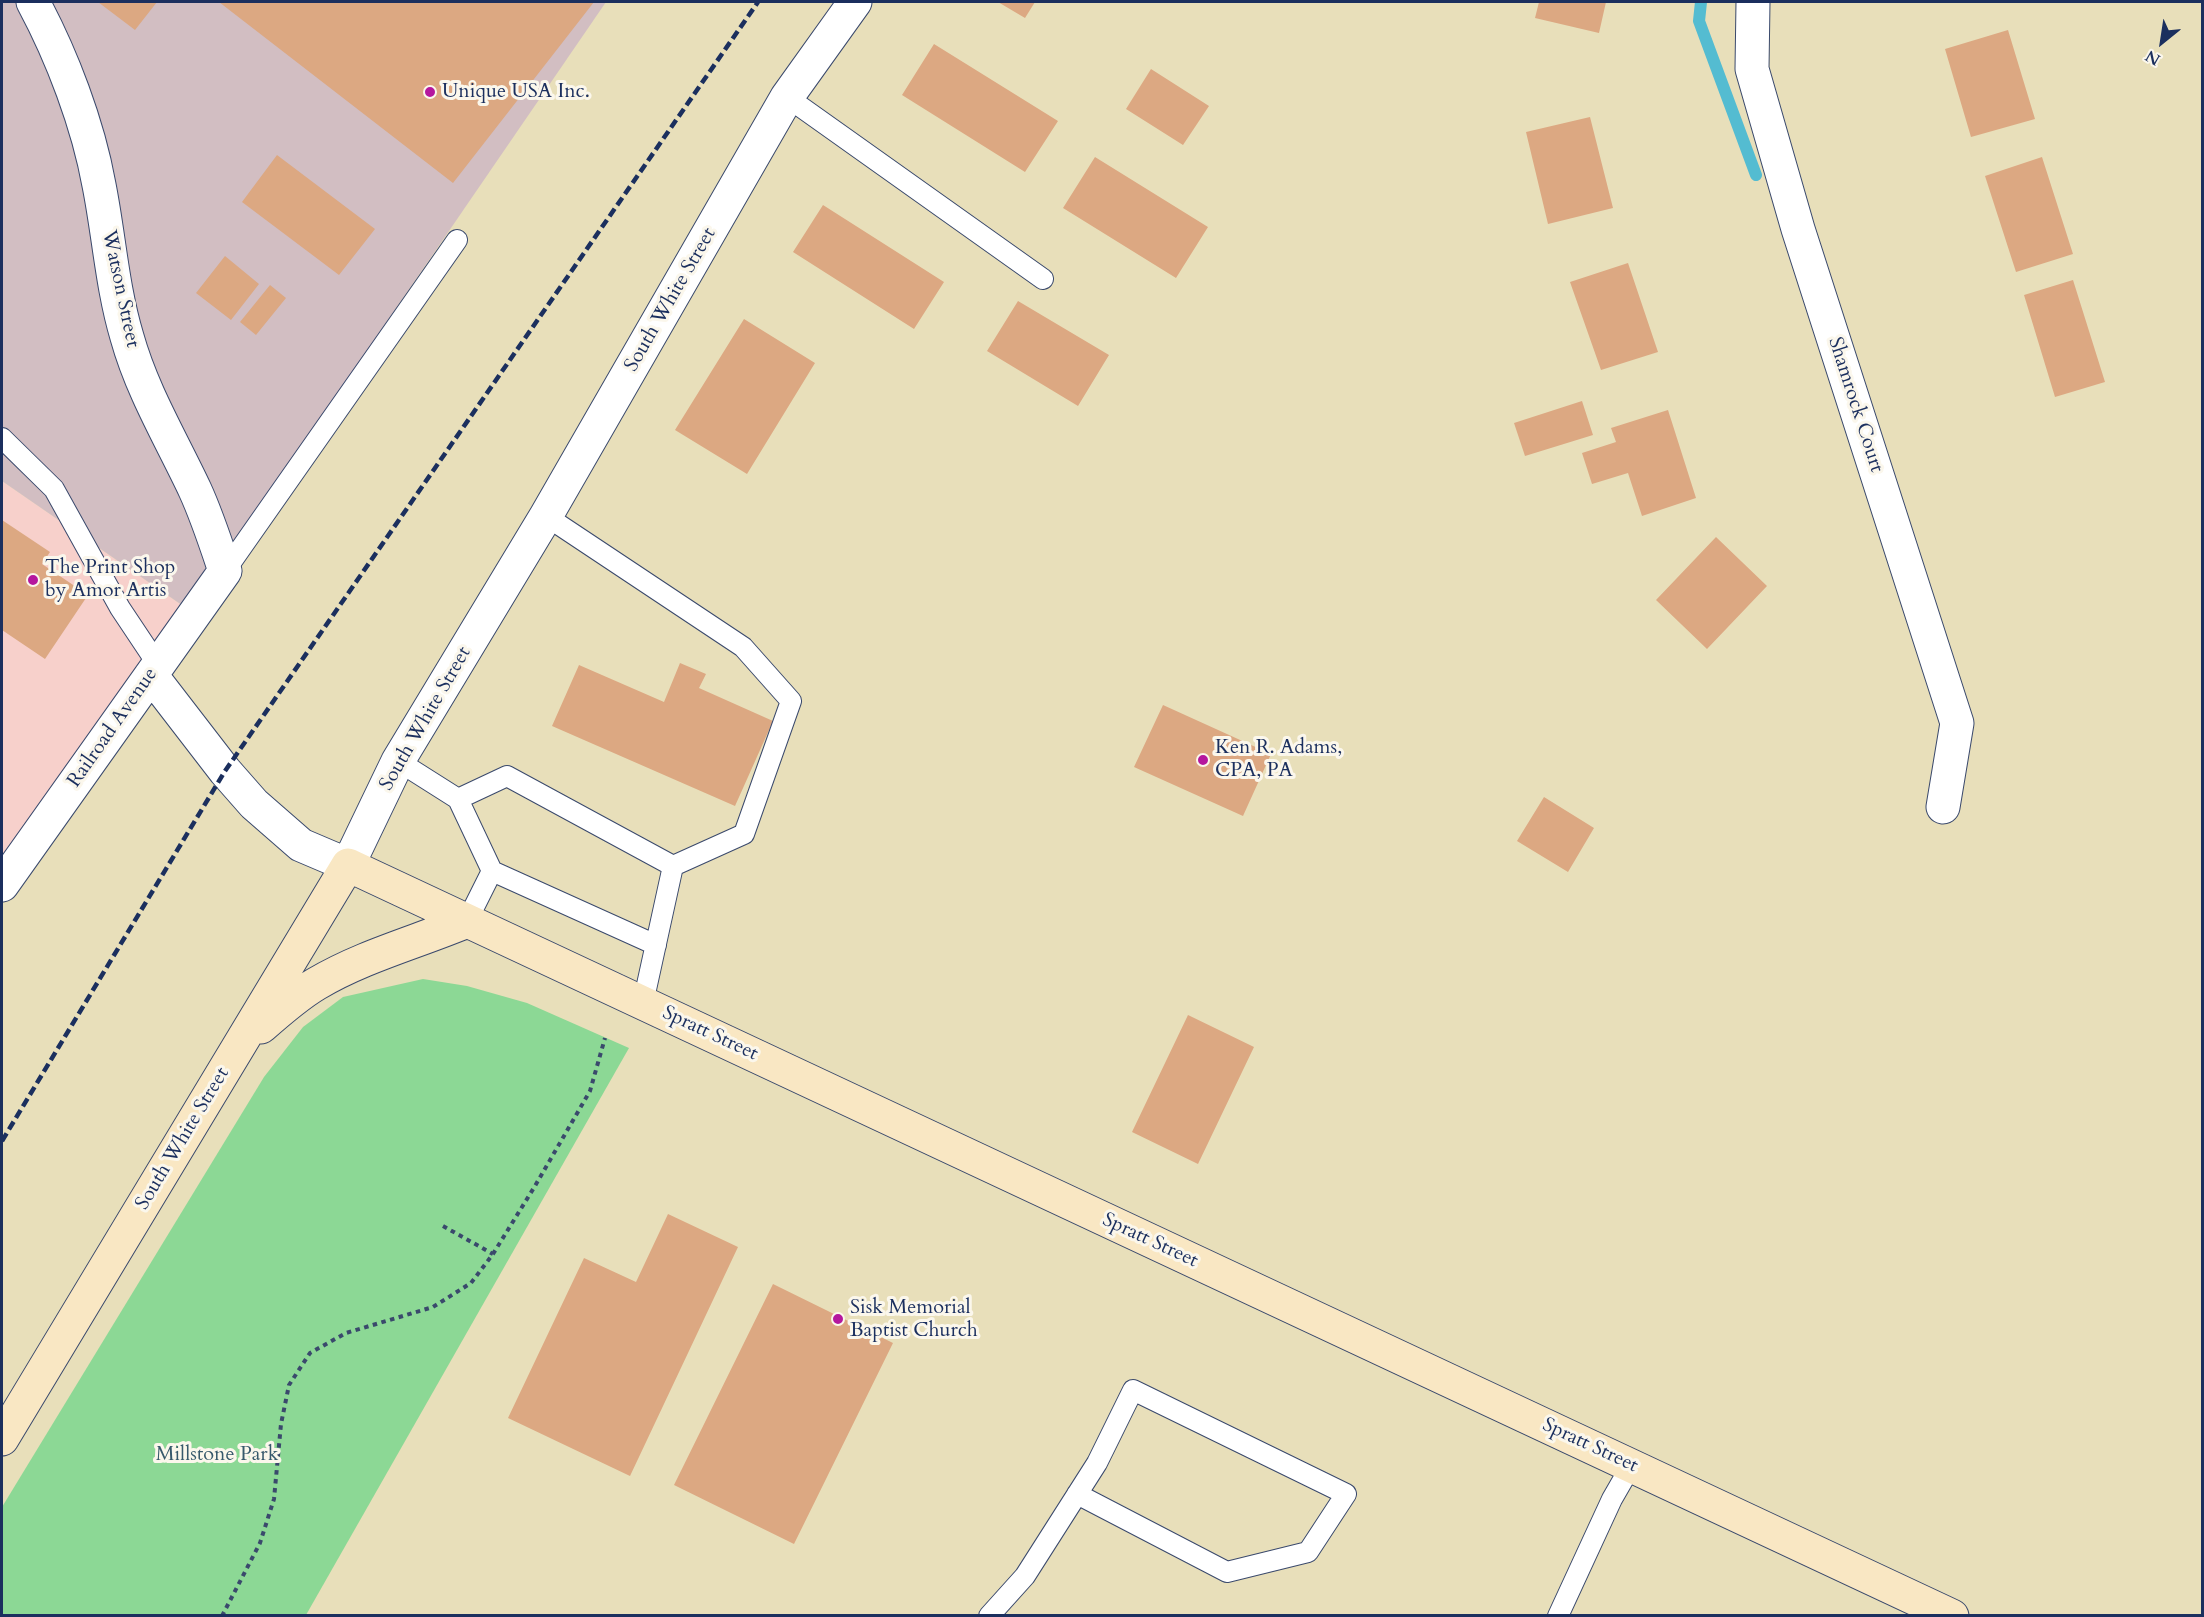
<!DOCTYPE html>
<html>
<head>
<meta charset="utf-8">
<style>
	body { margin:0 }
	#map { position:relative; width:2204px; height:1617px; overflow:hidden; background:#e8dfba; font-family:Cardo,serif }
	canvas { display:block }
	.frame { position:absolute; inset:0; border:3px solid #1b2f5e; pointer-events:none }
	.north { position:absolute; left:2132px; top:12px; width:60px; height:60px; -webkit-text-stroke:4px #fbf7ec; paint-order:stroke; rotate:210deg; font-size:16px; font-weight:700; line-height:24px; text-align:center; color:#1b2f5e }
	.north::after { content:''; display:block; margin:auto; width:21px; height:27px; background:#1b2f5e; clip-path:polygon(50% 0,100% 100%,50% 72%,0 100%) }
</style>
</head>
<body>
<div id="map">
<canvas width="2204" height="1617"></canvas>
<div class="frame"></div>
<div class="north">N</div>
</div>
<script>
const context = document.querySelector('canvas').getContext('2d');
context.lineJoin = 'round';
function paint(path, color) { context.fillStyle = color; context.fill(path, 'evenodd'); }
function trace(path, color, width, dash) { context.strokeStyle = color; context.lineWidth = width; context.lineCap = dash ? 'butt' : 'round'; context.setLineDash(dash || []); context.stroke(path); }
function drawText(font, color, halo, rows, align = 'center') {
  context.font = font + ' Cardo,serif'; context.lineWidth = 6; context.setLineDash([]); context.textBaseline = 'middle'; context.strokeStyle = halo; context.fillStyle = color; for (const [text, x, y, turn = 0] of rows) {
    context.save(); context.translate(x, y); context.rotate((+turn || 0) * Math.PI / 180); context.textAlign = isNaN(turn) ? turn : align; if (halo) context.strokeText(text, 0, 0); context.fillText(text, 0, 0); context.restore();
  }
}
const built = new Path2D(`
	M2,481L189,610L2,875Z`);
const industrial = new Path2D(`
	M2,2H606L189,610L2,481Z`);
const green = new Path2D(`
	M423,979L467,986L527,1003L629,1048L306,1615H2V1507L264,1077L303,1027L343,997Z`);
const stream = new Path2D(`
	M1701,2L1699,21L1756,175`);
const building = new Path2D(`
	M98,2H157L135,30Z
	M219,2H594L453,183Z
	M998,2H1035L1025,18Z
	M1539,2H1606L1599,33L1535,18Z
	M2008,30L2035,119L1971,137L1945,49Z
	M934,44L1058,121L1025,172L902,95Z
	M1151,69L1209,106L1183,145L1126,109Z
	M1590,117L1613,208L1548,224L1526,132Z
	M277,155L375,229L339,275L242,202Z
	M1095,157L1208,227L1176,278L1063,208Z
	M2042,157L2073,254L2016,272L1985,176Z
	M823,205L944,282L914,329L793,252Z
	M225,256L259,284L231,320L196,293Z
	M1628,263L1658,352L1601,370L1570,282Z
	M2073,280L2105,382L2055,397L2024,295Z
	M270,285L286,298L256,335L240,322Z
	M1018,301L1109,355L1078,406L987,351Z
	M744,319L815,363L747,474L675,430Z
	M1582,401L1593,435L1525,456L1514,423Z
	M1668,410L1696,498L1642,516L1628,473L1592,484L1582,453L1616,442L1611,428Z
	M2,520L50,552L42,564L88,595L45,659L2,630Z
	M1716,537L1767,586L1707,649L1656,600Z
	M680,663L706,674L699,688L773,721L735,806L552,726L579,665L664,702Z
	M1163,705L1271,754L1243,816L1134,767Z
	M1544,797L1594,828L1568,872L1517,841Z
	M1188,1015L1254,1047L1198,1164L1132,1132Z
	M668,1214L738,1247L630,1476L508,1418L584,1258L636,1282Z
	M773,1284L893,1343L794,1544L674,1485Z`);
const path = new Path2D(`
	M443,1226L493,1254
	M222,1616L260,1543L274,1499L281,1424L289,1385L310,1353L346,1333L433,1307L471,1283L493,1254L535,1186L590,1091L605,1038`);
const lane = new Path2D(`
	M787,97L1043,279
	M2,438L54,489L120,608L158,665
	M546,516L743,647L791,701L744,834L673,866
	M225,571L457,240
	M398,761L458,799L507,776L673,866L643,1003
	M458,799L492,871
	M467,921L492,871L656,945
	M989,1616L1025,1576L1097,1463L1133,1390L1346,1494L1308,1552L1227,1572L1077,1494
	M1558,1616L1612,1499L1631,1466`);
const street = new Path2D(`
	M1753,2L1752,69L1798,229L1957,723L1943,807
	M151,675L225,771L254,804L301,845L348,865L398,761L546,516L787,97L855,2
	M2,885L225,571C216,544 207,516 195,490C171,439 142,391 127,337C112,287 109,235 99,185C88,124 62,56 33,2`);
const secondary = new Path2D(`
	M261,1027C278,1012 296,996 316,984C363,956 417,942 467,921
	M2,1439L348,865L1952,1616`);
const rail = new Path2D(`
	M2,1141L225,771L758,2`);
const markers = [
	[430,92,6,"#b5179e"],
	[33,580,6,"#b5179e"],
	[1203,760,6,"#b5179e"],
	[838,1319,6,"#b5179e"]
];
const poiNames = [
	["Unique USA Inc.",442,92],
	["The Print Shop",45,568],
	["by Amor Artis",45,591],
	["Ken R. Adams,",1215,748],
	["CPA, PA",1215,771],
	["Sisk Memorial",850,1308],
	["Baptist Church",850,1331]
];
const streetNames = [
	["Watson Street",120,289,78],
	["South White Street",671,300,-60],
	["Shamrock Court",1855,405,72],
	["South White Street",426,719,-60],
	["Railroad Avenue",113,728,-55],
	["Spratt Street",710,1034,25],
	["South White Street",183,1139,-59],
	["Spratt Street",1150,1241,25],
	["Spratt Street",1590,1446,25]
];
const parkNames = [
	["Millstone Park",217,1455]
];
paint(built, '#f7d0cb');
paint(industrial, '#d2bec2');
paint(green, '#8cd895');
trace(stream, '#54bcd1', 12);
paint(building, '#dca882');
trace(lane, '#3a496c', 22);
trace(street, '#3a496c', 35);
trace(secondary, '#3a496c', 35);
trace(path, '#3a496c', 4, [4.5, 4.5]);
trace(lane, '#fff', 20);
trace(street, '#fff', 33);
trace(secondary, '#f9e7c3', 33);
trace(rail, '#1b2f5e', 4.5, [9, 4.5]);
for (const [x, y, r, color] of markers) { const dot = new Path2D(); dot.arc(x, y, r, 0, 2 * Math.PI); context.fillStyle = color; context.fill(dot); trace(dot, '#fbf7ec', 2); }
drawText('20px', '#1b2f5e', '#fbf7ec', poiNames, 'left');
drawText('20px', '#1b2f5e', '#fbf7ec', streetNames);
drawText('20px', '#37596c', '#fbf7ec', parkNames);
</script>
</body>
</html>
